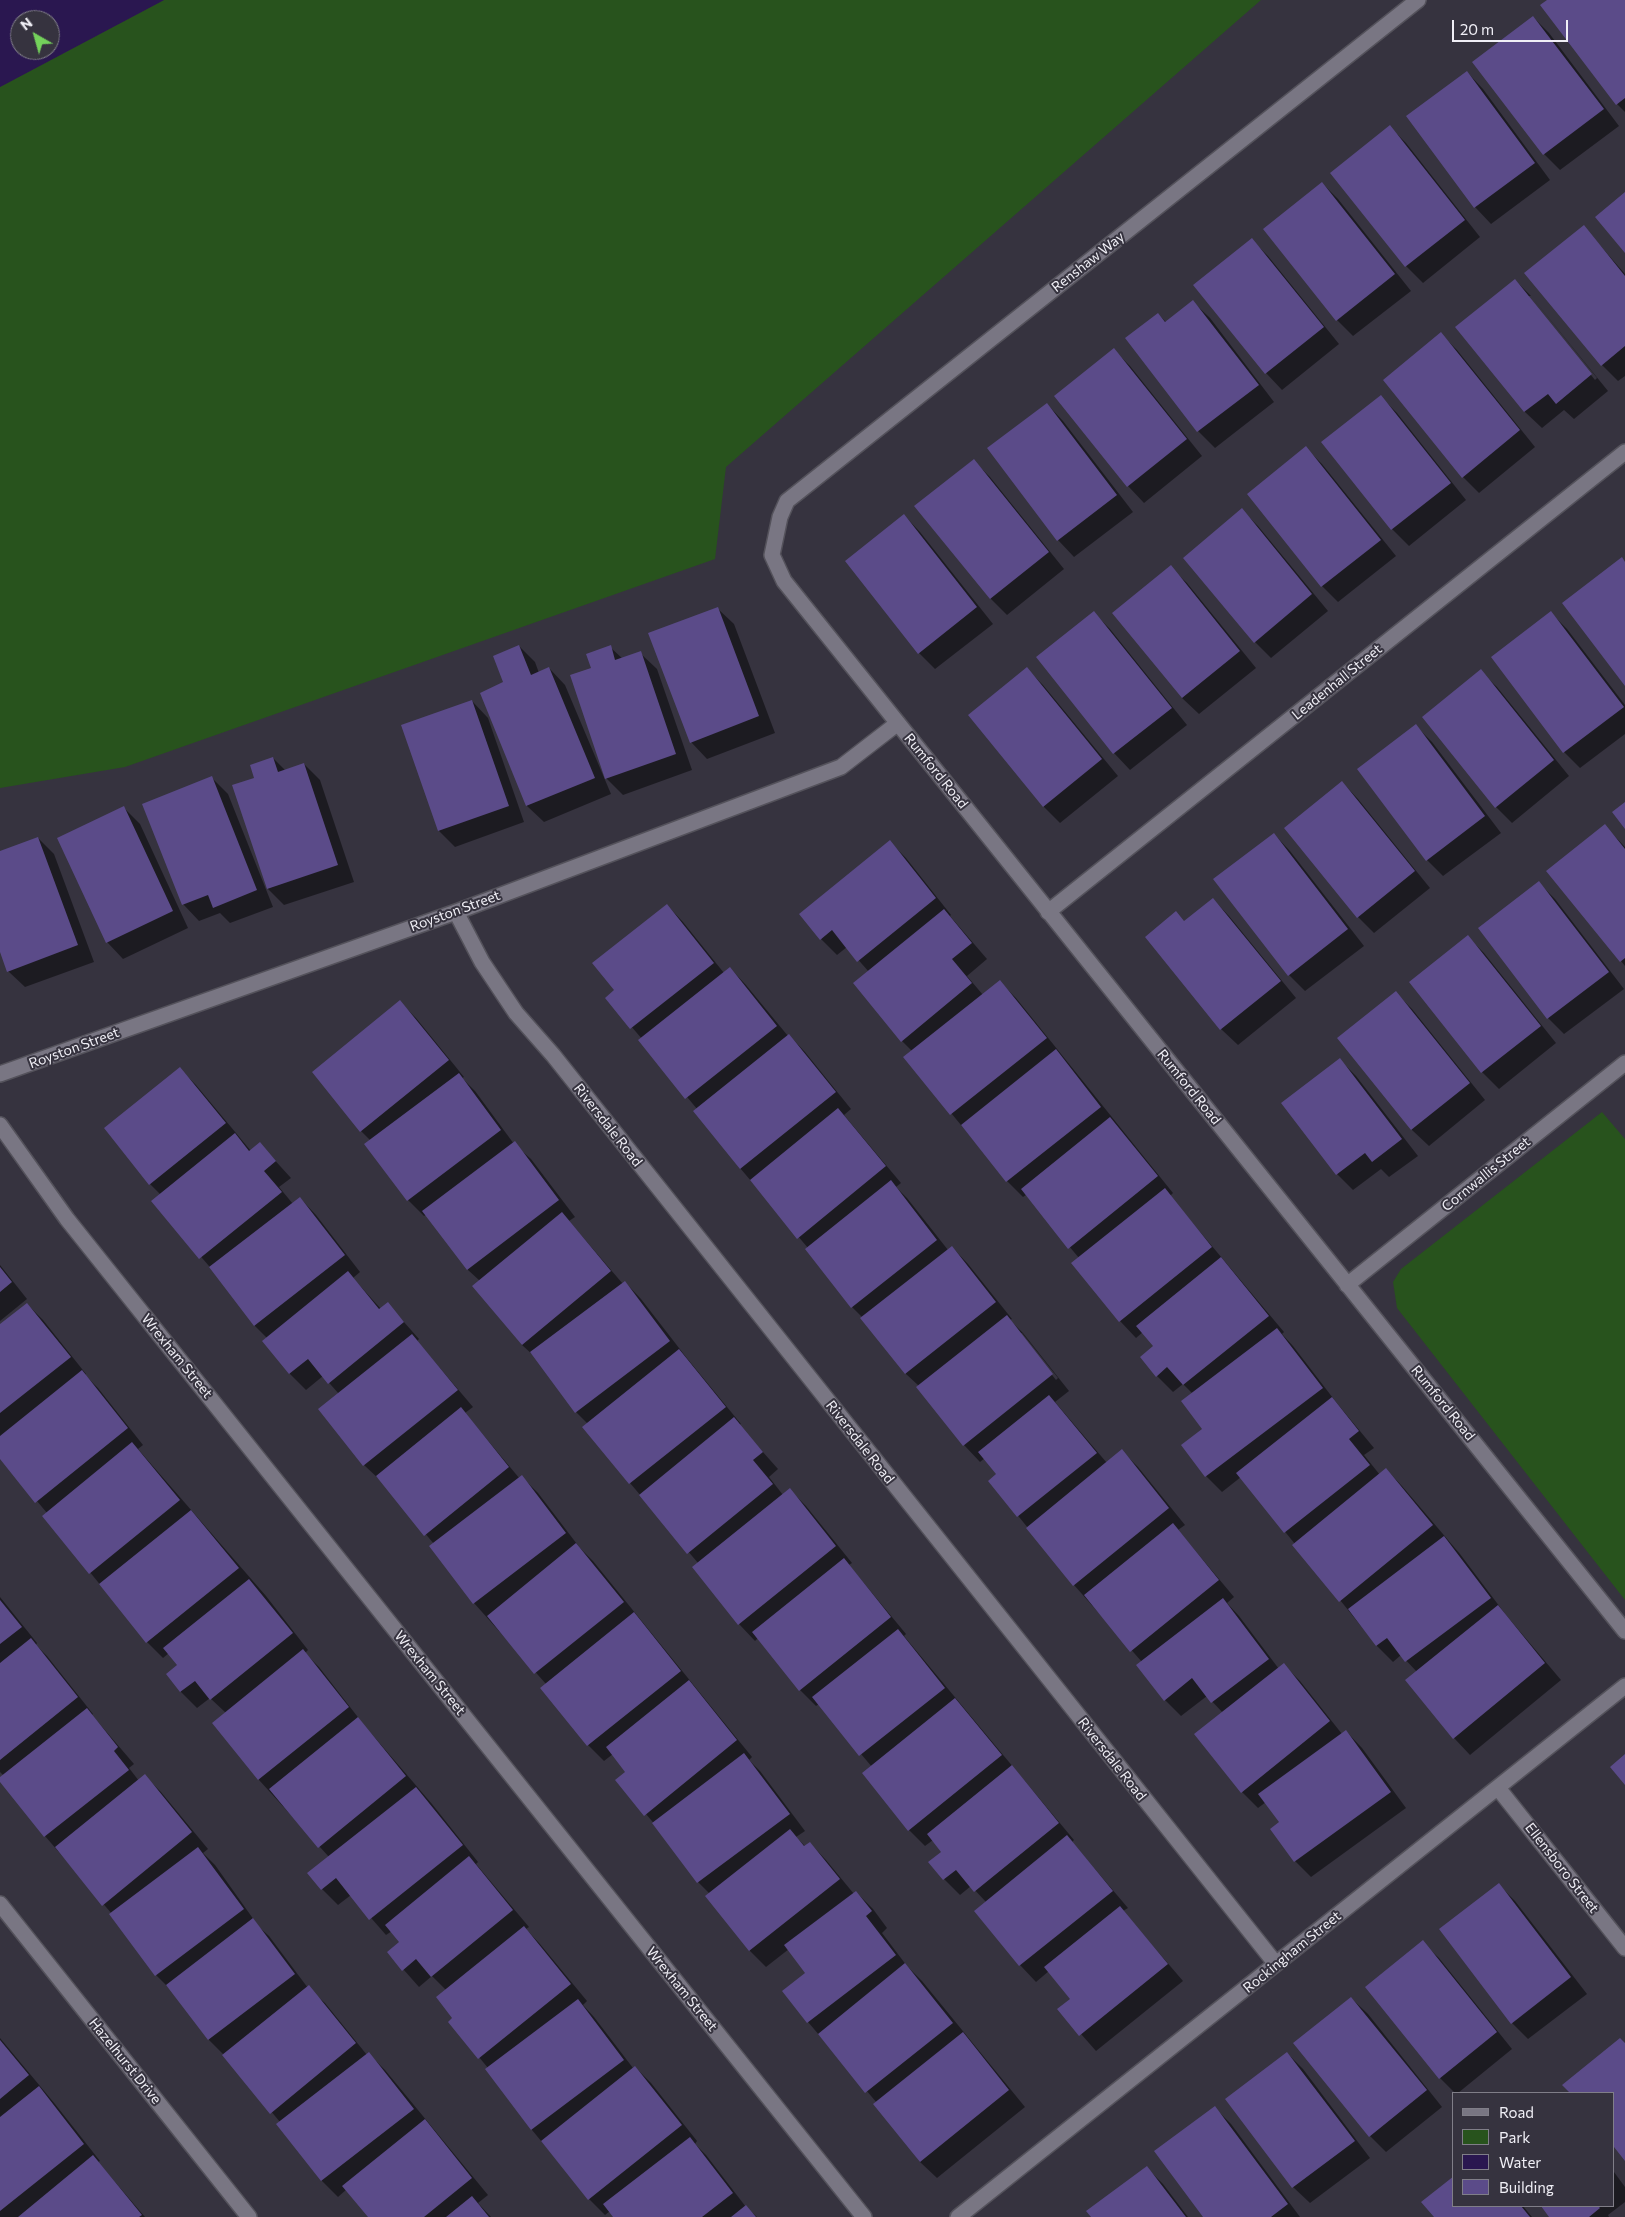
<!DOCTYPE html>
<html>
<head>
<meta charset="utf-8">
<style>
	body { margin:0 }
	#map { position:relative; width:1625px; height:2217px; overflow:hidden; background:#36333f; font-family:Commissioner,sans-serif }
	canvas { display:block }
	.legend { position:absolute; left:1452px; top:2092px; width:162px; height:115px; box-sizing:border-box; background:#36333f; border:1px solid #807e88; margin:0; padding:6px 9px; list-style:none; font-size:15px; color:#f0eff6 }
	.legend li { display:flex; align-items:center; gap:10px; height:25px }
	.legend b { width:25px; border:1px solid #807e88 }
	.north { position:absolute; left:10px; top:10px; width:50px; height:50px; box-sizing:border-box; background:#36333f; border:1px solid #807e88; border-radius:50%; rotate:322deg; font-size:14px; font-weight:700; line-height:20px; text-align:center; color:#f0eff6 }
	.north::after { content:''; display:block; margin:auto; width:18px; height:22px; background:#74d25b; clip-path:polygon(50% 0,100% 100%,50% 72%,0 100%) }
	.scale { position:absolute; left:1452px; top:20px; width:116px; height:22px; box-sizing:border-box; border:2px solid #f0eff6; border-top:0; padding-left:6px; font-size:15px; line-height:18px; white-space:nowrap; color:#f0eff6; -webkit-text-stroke:4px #36333f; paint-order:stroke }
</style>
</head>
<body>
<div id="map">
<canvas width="1625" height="2217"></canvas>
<ul class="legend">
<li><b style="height:6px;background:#797683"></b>Road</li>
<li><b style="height:14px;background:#28531d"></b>Park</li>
<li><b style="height:14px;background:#2a1750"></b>Water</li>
<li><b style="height:14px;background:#5b4b89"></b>Building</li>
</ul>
<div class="north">N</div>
<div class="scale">20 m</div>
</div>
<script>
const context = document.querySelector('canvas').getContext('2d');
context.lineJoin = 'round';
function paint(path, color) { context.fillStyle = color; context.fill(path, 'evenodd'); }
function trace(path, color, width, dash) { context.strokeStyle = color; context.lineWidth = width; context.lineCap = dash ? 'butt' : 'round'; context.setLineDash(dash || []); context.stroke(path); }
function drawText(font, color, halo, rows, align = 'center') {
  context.font = font + ' Commissioner,sans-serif'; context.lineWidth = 4; context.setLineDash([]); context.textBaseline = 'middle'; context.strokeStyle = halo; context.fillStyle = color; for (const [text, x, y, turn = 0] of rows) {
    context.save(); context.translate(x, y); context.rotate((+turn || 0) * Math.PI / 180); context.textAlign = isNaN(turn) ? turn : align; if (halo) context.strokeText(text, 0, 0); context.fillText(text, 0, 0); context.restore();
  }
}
const green = new Path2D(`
	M164,0H1261L726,467L715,559L125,767L0,788V87Z
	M1602,1112L1625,1139V1600L1397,1308L1393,1282L1401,1269Z`);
const water = new Path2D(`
	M0,0H164L0,87ZM20,20H50V50H20Z`);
const shadow = new Path2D(`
	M1549,0H1625V112L1617,104Z
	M1533,17L1549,33L1619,126L1560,170L1544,154Z
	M1467,72L1483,89L1550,180L1491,224L1475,207Z
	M1390,127L1406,143L1480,237L1423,283L1406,266L1332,173Z
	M1322,183L1338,199L1411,291L1353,336L1337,320Z
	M1584,227L1625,274V376L1618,381L1602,365Z
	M1252,240L1268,256L1339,344L1282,390L1266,373L1195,286Z
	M1515,280L1531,296H1528L1595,380L1597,378L1531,296L1608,391L1574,419L1564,410L1542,428L1525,412L1457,327Z
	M1193,302L1210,318L1274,402L1215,448L1198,431L1127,338L1158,314L1167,323Z
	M1441,334L1457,350L1535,447L1479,493L1463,477Z
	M1114,350L1130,366L1202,456L1144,503L1128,486L1056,396Z
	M1381,397L1397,413L1466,500L1409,546L1392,529L1323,442Z
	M1047,404L1063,421L1133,512L1074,557L1058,540L989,448Z
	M1306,448L1322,464L1396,556L1338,602L1322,586Z
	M973,460L990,477L1064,569L1007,615L991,599L916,506Z
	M1242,510L1258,526L1328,611L1271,658L1255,642Z
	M904,515L920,532L993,624L935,669L919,653Z
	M1170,567L1187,583L1256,668L1199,714L1182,698Z
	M717,608L734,624L775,733L707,759L691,742Z
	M1094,613L1110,629L1187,725L1130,770L1114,753L1038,658Z
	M1551,613L1567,629L1625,705V734L1580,768L1564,752Z
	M519,646L535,662L539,673L549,668L565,685L611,794L544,822L527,806L481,693L505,683Z
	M610,647L623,659L640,653L657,669L692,770L623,795L605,777L593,669Z
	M1027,669L1043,685L1118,776L1060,823L1044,807L970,715Z
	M1480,671L1497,687L1569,776L1512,823L1496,807Z
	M472,701L488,718L524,822L455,847L439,831Z
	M1416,726L1432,742L1501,833L1443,876L1427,860Z
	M273,758L285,770L304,764L320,780L354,882L284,905L268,889L255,779Z
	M212,778L228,794L273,907L230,923L220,913L199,921L183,904Z
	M1342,782L1358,799L1430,888L1374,933L1358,917Z
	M123,807L140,824L188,928L123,959L107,942Z
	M1605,826L1625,847V966L1548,871Z
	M1274,834L1290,851L1364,946L1305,991L1289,975Z
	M38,838L54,854L94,962L25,987L8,971L0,949V852Z
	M890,842L906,858L951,915L950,916L987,959L967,976L983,995L1000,982L1016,998L1173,1193L1170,1196L1284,1332L1282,1334L1293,1346L1336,1402L1374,1448L1364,1455L1380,1475L1386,1469L1402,1486L1460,1554L1506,1615L1561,1680L1470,1755L1454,1738L1417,1672L1401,1655L1393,1662L1377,1646L1241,1477L1222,1492L1206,1476L1204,1429L1193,1394L1183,1384L1173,1392L1157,1376L1155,1347L1143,1332L1136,1338L1120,1321L1079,1258L1026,1195L1023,1197L1007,1181L905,1057L912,1051L902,1041L869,972L847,947L837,955L821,939Z
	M1539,883L1555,899L1624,989L1564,1034L1548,1018Z
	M1213,899L1229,916L1296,998L1238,1045L1221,1029L1146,937L1185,922Z
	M667,905L683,922L724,973L730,968L746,985L788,1036L789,1035L805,1052L851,1109L844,1115L901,1183L896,1187L907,1198L948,1250L952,1247L968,1264L1012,1319L1010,1320L1023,1333L1069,1391L1055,1402L1107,1463L1122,1451L1138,1467L1185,1525L1178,1530L1234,1597L1227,1603L1239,1616L1279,1669L1284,1665L1300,1681L1342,1734L1346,1731L1362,1748L1406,1808L1311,1877L1295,1861L1280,1822L1266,1802L1258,1808L1242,1792L1223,1713L1207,1696L1181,1716L1165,1700L1142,1662L1074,1585L990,1481L998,1474L985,1458L980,1462L964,1445L919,1386L906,1374L863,1318L852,1307L808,1248L740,1168L697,1109L640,1040L642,1039L607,998L616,990ZM1019,1333H1022L1058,1378L1056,1380Z
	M1468,937L1484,953L1556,1043L1499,1089L1482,1072L1411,982Z
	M1396,993L1412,1009L1485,1100L1429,1146L1412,1130L1339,1038Z
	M400,1002L416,1018L464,1077L462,1078L475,1091L514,1144L531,1159L575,1217L569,1221L623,1284L625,1282L641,1299L686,1357L741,1424L739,1425L778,1469L769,1477L783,1495L790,1490L806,1506L852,1563L849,1565L906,1634L904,1636L1074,1840L1072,1842L1128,1908L1123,1911L1183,1981L1096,2051L1059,2009L1071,1999L1049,1971L1036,1982L1020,1965L975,1911L986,1902L971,1886L960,1895L944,1879L943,1852L933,1840L925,1846L909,1830L872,1767L819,1704L816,1706L800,1690L758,1638L755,1641L739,1624L694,1567L698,1563L630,1483L588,1424L576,1412L534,1356L522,1345L480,1281L468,1270L426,1215L424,1216L408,1200L371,1141L361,1131Z
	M1340,1060L1356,1076L1418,1156L1389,1177L1381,1169L1353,1190L1337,1174Z
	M180,1069L196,1085L251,1151L260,1144L291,1178L279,1187L293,1204L300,1198L316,1215L360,1272L353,1278L381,1309L388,1304L419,1339L417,1341L473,1407L465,1413L520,1479L522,1477L538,1493L580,1548L593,1561L752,1757L749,1760L760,1771L805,1831L796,1837L806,1847L810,1843L826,1860L854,1894L856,1892L873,1909L887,1928L882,1933L907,1966L922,1981L1025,2107L937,2178L920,2162L877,2103L808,2022L807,1973L789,1949L766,1967L750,1951L707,1896L710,1894L698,1882L657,1827L617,1780L627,1772L613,1754L604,1761L588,1745L546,1684L474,1603L431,1547L434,1544L381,1481L364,1465L339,1394L323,1376L306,1390L290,1374L263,1341L267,1338L254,1325L215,1273L153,1201L161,1195L150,1184Z
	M0,1265L27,1299L0,1321Z
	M27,1304L43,1320L86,1374L85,1375L98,1388L143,1445L138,1449L266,1596L308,1650L305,1653L319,1667L364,1725L432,1804L478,1862L476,1864L529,1927L526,1929L540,1944L587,2001L583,2005L594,2017L633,2068L635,2067L651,2083L697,2141L695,2144L706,2155L746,2207L757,2217H614L610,2211L605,2215L589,2199L532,2130L486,2069L488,2068L450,2022L454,2019L446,1990L432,1976L419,1987L388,1952L400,1942L392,1931L386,1935L351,1895L338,1905L322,1889L329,1857L259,1780L213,1723L226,1713L210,1698L197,1708L181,1692L167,1674L179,1665L169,1653L163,1658L147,1642L44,1516L47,1513L0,1457V1326Z
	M0,1597L37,1643L36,1645L47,1656L93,1714L92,1715L134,1764L129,1768L139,1781L145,1776L161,1792L208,1849L203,1853L215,1865L259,1927L269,1936L308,1988L325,2003L367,2055L369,2054L385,2070L488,2195L478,2203L491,2217H369L347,2189L338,2197L321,2180L280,2122L224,2055L209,2040L171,1990L156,1975L112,1914L45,1836L0,1780L4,1776L0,1772Z
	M1499,1885L1515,1901L1587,1994L1528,2039L1512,2023Z
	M1422,1942L1439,1958L1512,2049L1458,2093H1455L1440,2078L1366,1987Z
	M1351,1998L1368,2014L1442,2107L1386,2152L1370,2136L1295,2044Z
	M0,2038L55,2104L100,2161L98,2162L145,2217H0Z
	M1625,2044V2159L1614,2145V2093H1571L1564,2085Z
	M1287,2053L1303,2069L1370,2158L1310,2203L1293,2187L1227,2099Z
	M1215,2108L1231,2124L1300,2217H1204Z
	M1146,2167L1163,2184L1188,2217H1092Z
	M1614,2172L1625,2187V2202L1608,2215L1609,2217H1551L1542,2206H1614Z
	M1454,2206H1523L1532,2217H1435Z`);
const building = new Path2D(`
	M1547,0H1625V98L1616,105L1540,5Z
	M1533,16L1604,109L1543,155L1472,62Z
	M1467,71L1535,163L1474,208L1406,116Z
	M1390,125L1465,220L1405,267L1330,173Z
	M1322,182L1395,274L1336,321L1263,229Z
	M1625,192V253L1595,217Z
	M1584,225L1625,276V346L1601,366L1524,273Z
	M1252,238L1324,327L1265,374L1193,285Z
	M1515,279L1592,374L1556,404L1548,394L1524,412L1455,327Z
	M1193,300L1259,385L1197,432L1125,338L1158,313L1165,322Z
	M1441,332L1520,430L1462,478L1383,380Z
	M1114,348L1187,439L1127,487L1054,396Z
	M1381,395L1451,483L1391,530L1321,442Z
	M1047,403L1117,495L1057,541L987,448Z
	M1306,446L1381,540L1321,587L1247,494Z
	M974,459L1049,552L990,599L914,506Z
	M1242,508L1312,594L1254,643L1183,558Z
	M904,514L977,607L918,654L845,561Z
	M1622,557L1625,562V686L1562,603Z
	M1171,565L1240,651L1182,698L1112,613Z
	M718,607L759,716L690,743L648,633Z
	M1094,611L1172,708L1113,754L1036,657Z
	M1551,611L1624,707L1563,753L1491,657Z
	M519,645L531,675L549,667L595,778L526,806L480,693L503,682L493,656Z
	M611,645L615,660L641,651L676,754L605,779L570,675L591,668L586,654Z
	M1027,667L1102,759L1043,807L968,715Z
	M1481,669L1554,760L1495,808L1422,717Z
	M472,700L509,806L438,831L401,725Z
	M1416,724L1485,816L1426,861L1357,769Z
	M273,757L278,772L304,763L338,865L267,889L232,785L254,778L250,765Z
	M212,776L257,890L213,908L208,895L182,905L142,804Z
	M1342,781L1415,871L1357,918L1284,828Z
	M1625,802V829L1612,812Z
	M124,806L173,911L106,943L57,838Z
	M1605,824L1625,849V958L1620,962L1546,871Z
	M1274,833L1348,929L1288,976L1213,879Z
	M38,837L78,945L7,972L0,952V851Z
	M890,840L936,898L857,962L832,930L820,940L799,914Z
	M1539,881L1609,972L1547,1019L1478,928Z
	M1213,898L1281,981L1220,1030L1145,937L1176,911L1184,921Z
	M667,904L714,963L630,1029L605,998L614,990L592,963Z
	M944,909L972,943L952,959L972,983L901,1042L853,983Z
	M1468,935L1541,1026L1481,1073L1409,982Z
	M730,967L777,1026L685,1099L638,1040Z
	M1000,980L1047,1038L950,1115L903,1057Z
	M1396,991L1470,1083L1411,1130L1337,1038Z
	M400,1000L449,1060L360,1132L312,1072Z
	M789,1034L836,1092L740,1169L693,1111Z
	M1056,1049L1101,1107L1006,1182L961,1125Z
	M1340,1058L1402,1139L1372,1162L1365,1153L1336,1175L1281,1103Z
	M180,1067L226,1123L149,1185L104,1128Z
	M459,1073L501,1130L407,1201L364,1144Z
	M838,1108L886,1166L797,1239L750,1180Z
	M1110,1117L1158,1176L1068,1249L1021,1189Z
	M235,1133L249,1151L260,1142L276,1161L264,1171L282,1192L199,1259L151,1201Z
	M515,1141L559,1200L467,1270L422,1211Z
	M891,1180L937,1240L851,1308L805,1249Z
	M1165,1188L1212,1247L1119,1322L1071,1263Z
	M300,1197L345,1255L254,1326L209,1267Z
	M562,1212L611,1271L522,1345L472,1286Z
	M952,1246L996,1302L905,1374L860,1318Z
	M1221,1257L1269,1316L1183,1385L1167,1367L1156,1377L1140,1357L1153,1346L1136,1326Z
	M0,1267L12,1282L0,1292Z
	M348,1271L379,1309L388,1302L404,1322L328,1384L308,1359L289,1374L262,1341Z
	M625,1281L670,1341L575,1413L530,1352Z
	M27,1303L71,1357L0,1413V1324Z
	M1007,1315L1053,1374L963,1446L916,1387Z
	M1277,1328L1323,1388L1205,1477L1181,1445L1202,1429L1181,1401Z
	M412,1334L458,1390L363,1466L318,1409Z
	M679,1349L726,1407L629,1484L582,1427Z
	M82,1370L128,1428L35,1503L0,1459V1436Z
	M1049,1395L1097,1453L1017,1517L988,1481L996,1474L978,1452Z
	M1332,1397L1359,1431L1349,1439L1370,1465L1284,1533L1236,1473Z
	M461,1407L509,1467L424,1536L376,1476Z
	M734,1417L763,1452L753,1460L773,1484L687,1554L639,1495Z
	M132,1442L180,1500L89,1574L42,1516Z
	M1122,1449L1169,1508L1073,1586L1026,1528Z
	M1386,1468L1433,1525L1339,1602L1292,1545Z
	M522,1475L566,1533L473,1604L429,1546Z
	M790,1488L836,1546L738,1625L692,1567Z
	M191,1510L239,1568L146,1643L99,1584Z
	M1173,1523L1219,1580L1130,1652L1084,1595Z
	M1444,1536L1491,1598L1405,1662L1387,1638L1376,1646L1348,1609Z
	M576,1543L624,1602L534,1674L487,1616Z
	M844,1558L891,1617L799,1691L752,1632Z
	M249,1579L293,1633L210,1700L195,1681L180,1692L166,1674L177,1665L163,1648Z
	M1223,1598L1269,1659L1211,1703L1192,1678L1164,1701L1136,1665Z
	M0,1600L22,1627L0,1644Z
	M1498,1605L1545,1663L1453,1739L1405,1680Z
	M634,1612L681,1671L587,1746L540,1688Z
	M898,1629L945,1688L859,1756L812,1697Z
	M31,1638L78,1697L0,1760V1663Z
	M303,1649L349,1707L258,1780L212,1723Z
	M1284,1663L1330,1721L1241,1793L1194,1734Z
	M689,1680L737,1740L644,1816L615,1780L625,1772L606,1747Z
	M955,1698L1002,1755L908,1831L862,1773Z
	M87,1708L118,1747L114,1751L129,1770L44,1837L0,1782V1777Z
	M358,1717L406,1776L318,1848L269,1789Z
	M1346,1730L1391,1792L1294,1862L1270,1829L1279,1822L1258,1794Z
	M744,1753L790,1814L697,1883L652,1823Z
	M1625,1754V1785L1610,1767Z
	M1012,1765L1059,1823L974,1892L956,1870L943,1880L928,1862L941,1852L927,1834Z
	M145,1774L192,1832L102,1906L55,1847Z
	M416,1787L463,1845L369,1920L336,1878L321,1890L307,1873Z
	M790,1829L804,1846L810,1842L840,1879L749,1951L705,1896Z
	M1067,1835L1113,1891L1019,1966L974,1911Z
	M198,1847L244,1909L155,1976L109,1914Z
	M469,1856L513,1910L431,1977L416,1959L402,1971L387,1952L399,1942L385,1925Z
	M1499,1883L1571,1977L1511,2024L1439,1929Z
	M856,1891L872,1911L866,1916L896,1955L807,2023L782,1991L805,1973L784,1945Z
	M1120,1906L1168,1964L1079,2036L1057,2009L1070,1999L1044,1967Z
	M253,1918L295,1974L208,2040L166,1985Z
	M524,1926L571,1984L478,2059L448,2022L452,2018L436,1997Z
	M1423,1940L1497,2032L1439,2079L1365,1987Z
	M905,1963L953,2023L865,2093L818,2034Z
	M309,1985L356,2043L270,2114L222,2055Z
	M1351,1997L1427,2090L1369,2137L1293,2043Z
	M578,1999L624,2060L531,2130L485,2069Z
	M963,2032L1009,2090L920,2162L873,2104Z
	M1620,2038L1625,2043V2161L1614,2147V2093H1570L1562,2085Z
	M0,2040L29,2075L0,2099Z
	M369,2052L414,2109L321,2181L276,2124Z
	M1287,2052L1355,2141L1292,2188L1225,2099Z
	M635,2066L682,2125L588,2200L541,2141Z
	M39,2086L84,2144L0,2211V2117Z
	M1215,2106L1288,2204L1271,2217H1203L1154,2151Z
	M425,2119L472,2178L424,2217H368L342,2186Z
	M690,2137L733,2193L702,2217H613L603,2204Z
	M93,2155L142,2215L139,2217H18Z
	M1147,2166L1186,2217H1091L1086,2211Z
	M1454,2176V2206H1521L1530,2217H1434L1421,2202Z
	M472,2196L489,2217H446Z
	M746,2205L756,2217H731Z
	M1541,2206H1598L1600,2208L1589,2217H1549Z`);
const street = new Path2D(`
	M1418,0L787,501L780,517L772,555L784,581L1625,1631
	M456,912L482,962L516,1013L553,1055L1276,1964
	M1048,912L1625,452
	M0,1074L456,912L841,767L898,723
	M0,1125L67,1219L864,2217
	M1347,1285L1625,1063
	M1498,1788L1625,1948
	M0,1904L249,2217
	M958,2217L1625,1686`);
const streetNames = [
	["Renshaw Way",1088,262,-38],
	["Leadenhall Street",1337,682,-39],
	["Rumford Road",936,771,51],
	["Royston Street",455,911,-20],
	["Royston Street",74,1048,-20],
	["Rumford Road",1189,1087,51],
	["Riversdale Road",608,1125,52],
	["Cornwallis Street",1486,1174,-39],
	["Wrexham Street",177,1356,51],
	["Rumford Road",1443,1403,51],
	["Riversdale Road",860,1442,52],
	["Wrexham Street",430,1673,51],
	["Riversdale Road",1112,1759,52],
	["Ellensboro Street",1562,1868,52],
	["Rockingham Street",1292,1952,-39],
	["Wrexham Street",682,1989,51],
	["Hazelhurst Drive",125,2061,51]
];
paint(green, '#28531d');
paint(water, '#2a1750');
paint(shadow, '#0007');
paint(building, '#5b4b89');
trace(street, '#54525b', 18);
trace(street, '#797683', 15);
drawText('14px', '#f0eff6', '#36333f', streetNames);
</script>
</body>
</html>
